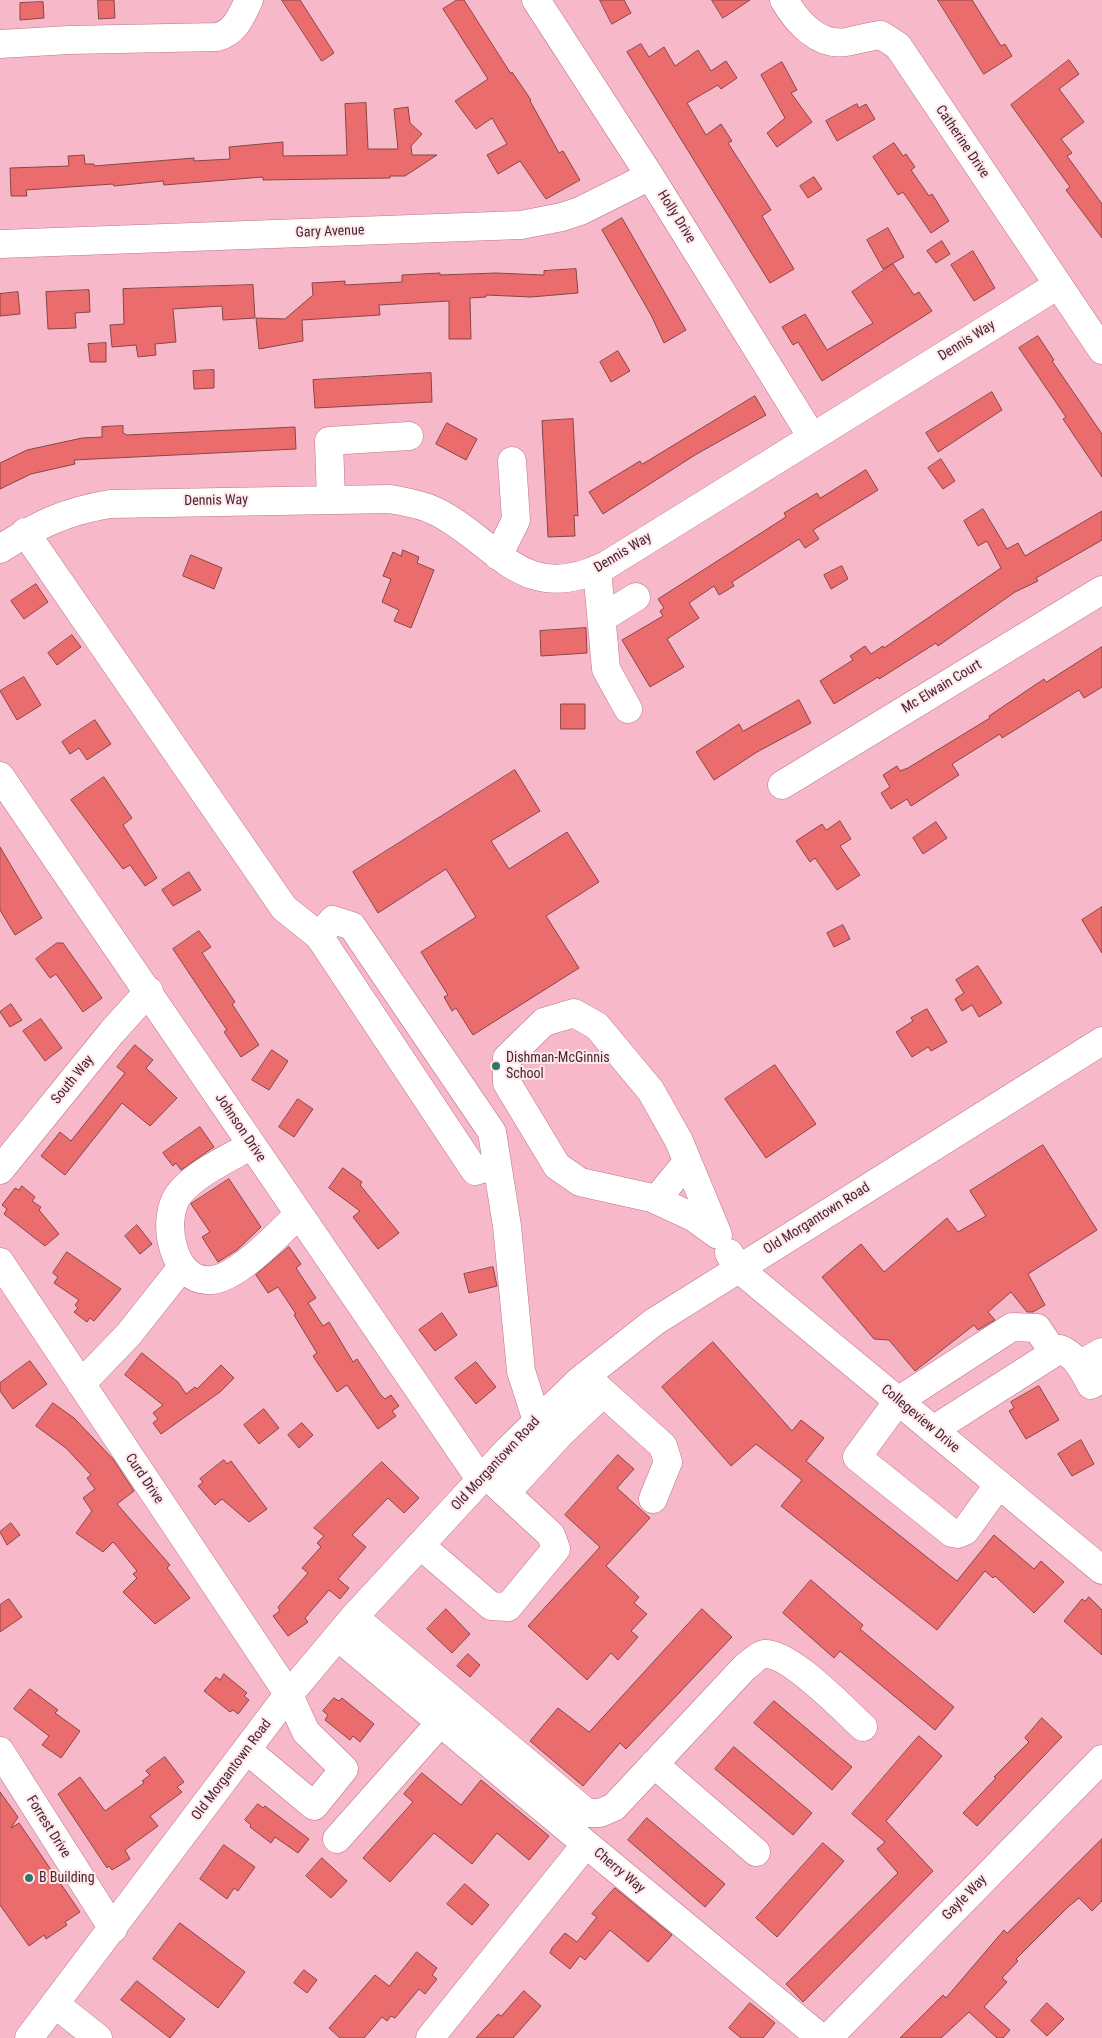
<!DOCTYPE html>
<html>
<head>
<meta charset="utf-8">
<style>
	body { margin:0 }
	canvas { display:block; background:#f7b9ca }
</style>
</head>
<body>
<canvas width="1102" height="2038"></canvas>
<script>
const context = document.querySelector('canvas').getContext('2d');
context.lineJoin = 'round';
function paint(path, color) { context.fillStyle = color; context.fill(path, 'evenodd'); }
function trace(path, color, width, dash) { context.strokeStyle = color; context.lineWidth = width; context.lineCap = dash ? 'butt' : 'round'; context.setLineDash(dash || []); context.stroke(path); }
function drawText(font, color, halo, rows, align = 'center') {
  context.font = font + ' "Roboto Condensed",sans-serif'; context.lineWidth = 4; context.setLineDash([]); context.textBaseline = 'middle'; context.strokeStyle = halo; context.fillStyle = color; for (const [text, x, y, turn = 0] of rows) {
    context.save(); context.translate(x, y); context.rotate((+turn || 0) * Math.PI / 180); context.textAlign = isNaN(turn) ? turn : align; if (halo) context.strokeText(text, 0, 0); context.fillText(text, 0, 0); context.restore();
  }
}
const building = new Path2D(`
	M98,0H114L115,18L99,19Z
	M282,0H300L334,53L322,61Z
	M457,0H464L511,74L512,72L531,100L530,101L559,153L563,151L580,180L546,199L520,161L498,174L487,155L507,144L492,118L476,129L455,101L488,79L443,9Z
	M600,0H624L631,13L612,24Z
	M712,0H750L723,18Z
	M938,0H972L1001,46L1005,44L1012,56L984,74Z
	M43,2L44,18L20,20V3Z
	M641,44L649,57L664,47L675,66L698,50L711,71L726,61L737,78L721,89L718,85L687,103L706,135L721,124L732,141L728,143L771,210L762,216L794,269L770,283L627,52Z
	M1069,60L1079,74L1059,89L1084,122L1061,139L1072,153L1067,156L1102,204V238L1066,190L1070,187L1011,105Z
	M782,62L797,90L791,93L812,122L777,147L767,133L785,118L761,75Z
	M366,103L368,149H398L394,109L408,107L410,123L422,134L411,146L412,155H437L405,176H390V178L263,180V177L164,185L163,181L114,186L113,184L26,190L27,196H11L10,168L69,166L68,156L84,155L85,164H94V166L194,158V161L230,159L229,147L283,142V156L347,155L345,104Z
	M857,104L859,108L866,104L875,119L837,141L826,121Z
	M894,143L903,156L906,154L915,167L911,170L929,196L932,194L949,221L931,233L903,192L898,195L873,157Z
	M814,177L822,189L808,198L800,186Z
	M622,218L686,330L664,343L651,315L602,230Z
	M888,228L904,257L883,269L867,240Z
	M942,241L950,254L936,263L927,251Z
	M973,251L995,288L974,301L951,265Z
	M893,264L914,295L919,292L932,311L822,381L798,342L793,345L782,327L805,314L827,350L873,323L852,292Z
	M576,269L578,293L531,297L486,295V297L470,298L471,339H449V301L379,305L380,315L302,320L303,341L259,349L256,318L285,319L313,295L312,283L345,281V285L402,282V275L440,273V275L496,273L544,275V271Z
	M253,285L255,318L223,320L222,306L173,309L176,342L155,344L156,355L138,357L136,345L112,347L110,325L124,324L123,289Z
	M89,290L90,312L75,313L76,328L48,329L46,292Z
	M18,292L20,314L0,316V294Z
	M1038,336L1054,360L1052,361L1102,434V477L1063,419L1066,417L1019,348Z
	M106,343V362H90L88,344Z
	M618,351L630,371L611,382L600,362Z
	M214,370V388L194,389L193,371Z
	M431,373L432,402L315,408L313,380Z
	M992,392L1002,410L938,452L926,433Z
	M755,396L766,415L695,455L603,514L589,492L640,461L642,464Z
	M573,419L578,516L574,515L575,536L548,537L542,421Z
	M447,423L477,439L466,460L436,444Z
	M123,426V433L127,435L295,427L296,449L74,460L75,464L31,474L0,489V463L27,450L82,438L102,437V427Z
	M941,459L955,481L943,489L928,468Z
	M866,470L878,490L813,530L819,539L805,548L799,539L732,582L734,586L719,595L714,586L689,603L699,618L667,639L684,667L650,687L622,640L663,616L660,611L664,608L658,599L786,517L784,513L817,493L820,498Z
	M983,509L1007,549L1018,543L1025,556L1102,511V540L1036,578L1038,581L1015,592L938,646L936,643L879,679L878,677L834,704L820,681L853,660L850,656L865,646L871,654L883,646L884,648L1001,568L987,541L978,546L964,521Z
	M403,550L419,557L417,563L434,570L411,628L394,621L399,610L382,602L391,579L383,576L393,552L401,556Z
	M191,555L222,568L214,589L183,576Z
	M842,566L848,579L831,589L824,575Z
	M36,584L48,602L24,619L11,601Z
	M586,628L587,653L541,656L540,631Z
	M72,635L81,647L57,665L48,653Z
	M1102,647V687L1084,698L1079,690L1002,738L1000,734L952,764L959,775L911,806L907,799L891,809L881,793L890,787L883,775L897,766L900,771L908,768L990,718L989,716L1044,679L1046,682Z
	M24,677L41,705L17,720L0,691Z
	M799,700L811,723L757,752L714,780L696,752L739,724L743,731Z
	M561,704H585V729H561Z
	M95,720L111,744L87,760L79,748L70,754L62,742Z
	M515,770L540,811L491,841L509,869L567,832L599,882L546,916L579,968L473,1035L456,1008L452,1011L444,997L448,995L421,952L476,917L446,869L378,913L353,872Z
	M104,777L132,818L123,825L157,878L145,886L130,865L123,869L71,800Z
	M840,821L851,839L840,846L860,875L837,890L815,858L810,862L796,841L822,824L826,830Z
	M936,822L947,838L923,854L913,838Z
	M0,847L42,918L15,935L0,910Z
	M189,872L201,890L173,906L162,890Z
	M1102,907V953L1082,920Z
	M843,925L850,939L834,947L827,933Z
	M199,931L211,947L202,953L235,1002L232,1004L259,1045L241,1057L224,1032L227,1030L173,949Z
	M57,943H63L102,998L83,1012L56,974L50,978L36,959Z
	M978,966L1002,1003L979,1017L972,1005L962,1011L955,999L964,993L956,980Z
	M11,1004L22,1020L10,1027L0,1012Z
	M927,1009L947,1042L931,1051L928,1047L912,1057L896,1032L913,1021L911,1018Z
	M41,1019L62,1048L45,1061L23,1031Z
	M135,1045L153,1060L146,1068L177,1098L150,1126L122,1103L65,1175L41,1156L60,1132L71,1141L125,1073L117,1067Z
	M272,1050L288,1061L269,1090L252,1080Z
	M775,1065L816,1124L766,1158L725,1099Z
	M298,1099L313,1109L294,1137L279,1127Z
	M200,1127L214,1147L181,1170L176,1163L173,1166L163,1153Z
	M1043,1145L1097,1230L1028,1274L1045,1305L1033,1312H1027L1011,1292L988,1312L995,1320L978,1330L974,1325L915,1371L889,1340L874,1339L822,1277L861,1244L884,1272L947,1218L958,1232L986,1216L970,1191Z
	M343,1168L362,1182L360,1185L399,1233L378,1249L353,1217L360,1211L329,1188Z
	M229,1179L261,1227L237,1250L218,1262L202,1237L210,1232L191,1204Z
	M22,1186L35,1197L32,1201L41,1207L39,1210L59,1234L45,1246L4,1214L7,1209L2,1205L15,1188L19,1190Z
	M137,1225L152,1244L140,1254L125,1236Z
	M289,1247L301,1264L296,1268L316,1298L308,1303L323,1326L329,1322L353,1362L357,1359L380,1394L385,1399L391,1395L399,1406L392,1411L396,1416L378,1429L347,1385L337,1392L313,1356L317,1353L294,1315L296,1314L278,1287L268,1293L256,1275Z
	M67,1252L121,1289L94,1321L90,1318L87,1322L74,1312L78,1308L75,1305L79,1300L54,1283L58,1277L53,1273Z
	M493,1267L497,1286L469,1293L464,1274Z
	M442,1313L457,1335L435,1351L419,1330Z
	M713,1342L792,1431L801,1420L824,1438L806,1461L957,1581L994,1535L1034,1569L1041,1561L1064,1582L1034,1613L995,1576L993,1578L985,1571L937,1630L781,1506L802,1480L756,1444L731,1466L662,1387Z
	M142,1353L178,1382L186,1394L195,1387L197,1389L221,1365L234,1378L220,1392L161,1434L153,1423L158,1419L153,1413L163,1405L125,1375Z
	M30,1361L47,1384L13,1409L0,1391V1383Z
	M476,1362L496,1387L476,1404L455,1378Z
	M1039,1386L1059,1420L1026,1439L1009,1411L1014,1408L1011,1402Z
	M53,1403L74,1418L113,1459L134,1491L117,1504L170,1565L167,1568L190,1598L155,1624L123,1592L137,1578L133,1574L137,1571L116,1545L113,1542L103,1552L76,1533L92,1511L83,1498L95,1489L87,1478L91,1475L66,1448L36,1426Z
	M264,1409L279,1428L259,1444L244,1425Z
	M302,1423L313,1435L299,1448L288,1435Z
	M1081,1440L1094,1464L1072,1476L1058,1454Z
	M618,1455L634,1469L617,1488L650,1518L606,1566L639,1597L634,1603L647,1614L631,1631L638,1637L618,1660L611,1653L587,1680L528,1626L600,1547L565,1515Z
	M224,1460L227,1464L231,1461L267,1509L249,1522L222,1499L215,1505L198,1486L203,1482L200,1479Z
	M382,1462L419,1498L404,1513L388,1498L352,1535L366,1547L338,1579L349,1588L340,1599L329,1590L305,1618L308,1622L288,1636L273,1616L280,1611L278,1607L308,1573L302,1568L321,1547L317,1543L324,1536L314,1528Z
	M11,1523L20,1535L7,1545L0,1532Z
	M811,1580L863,1625L860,1629L954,1707L935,1730L840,1651L834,1658L783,1613Z
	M1089,1597L1102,1610V1655L1064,1621L1082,1599L1085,1601Z
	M9,1599L22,1617L0,1632V1605Z
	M446,1609L470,1634L452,1653L427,1629Z
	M702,1609L732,1637L626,1749L620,1743L583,1786L530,1741L558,1708L589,1732Z
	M468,1654L480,1665L470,1677L457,1666Z
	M224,1674L247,1693L244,1696L249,1700L238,1714L233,1710L230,1712L204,1691L216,1677L220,1680Z
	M30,1689L58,1710L55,1713L80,1731L61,1758L42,1745L49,1736L14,1709Z
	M334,1698L339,1701L342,1698L374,1724L360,1742L353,1736L350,1740L325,1720L328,1715L323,1711Z
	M774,1701L852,1767L832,1790L754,1723Z
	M1042,1718L1062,1737L977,1826L963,1813L996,1778L994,1777L1029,1742L1025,1738Z
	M919,1736L942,1756L886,1821L933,1871L803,2002L786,1984L898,1873L877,1849L885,1842L852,1814Z
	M734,1747L812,1813L793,1835L715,1769Z
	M165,1757L184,1782L177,1787L182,1792L150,1816L158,1826L125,1850L130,1859L112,1870L109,1866L107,1868L58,1794L80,1777L105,1811L144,1783L142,1781L150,1775L146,1771Z
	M422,1773L461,1805L481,1780L549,1836L529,1860L497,1833L472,1864L434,1833L390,1882L363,1858L413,1802L404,1794Z
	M0,1792L18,1817L11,1828L19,1823L80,1912L65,1922L67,1925L46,1939L44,1935L29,1946L0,1905Z
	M258,1804L263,1808L265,1806L309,1839L298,1853L275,1837L271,1843L250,1827L251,1825L245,1820Z
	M647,1818L725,1884L705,1907L628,1840Z
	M1102,1839V1901L1092,1911L1079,1898L1068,1907L1016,1959L1018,1961L1002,1978L1007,1982L984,2007L1010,2030L1003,2038H997L969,2012L941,2038H900L943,1995L946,1998L1004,1930L1007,1933Z
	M823,1843L844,1861L777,1937L756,1918Z
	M224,1845L255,1867L238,1891L234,1888L227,1899L200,1879Z
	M322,1858L347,1881L331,1898L306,1876Z
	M465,1884L489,1905L472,1925L447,1904Z
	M615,1888L672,1935L648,1962L610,1930L585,1960L580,1956L570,1969L550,1953L552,1948L565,1933L577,1942L597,1917L592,1914Z
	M180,1923L245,1972L218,2008L153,1959Z
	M417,1952L437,1968L432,1975L437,1979L425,1994L419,1989L395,2018L391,2016L387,2021L382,2017L364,2038H340L329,2028L375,1975L389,1986Z
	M304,1970L317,1980L307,1993L294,1983Z
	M137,1981L185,2019L170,2038L121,2000Z
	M524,1991L541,2006L513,2038H476L498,2014L501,2016Z
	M750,2003L775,2023L763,2038H741L729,2028Z
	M1047,2003L1064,2019L1047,2036L1031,2021Z`);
const minor = new Path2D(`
	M536,0L650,176L812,437
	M784,0C797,22 818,46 846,42C858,40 869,36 881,35L898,46L1102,350
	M0,44L69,40L217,37C236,32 241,16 249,0
	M0,244L521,225L562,217L580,211L650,176
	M331,500L329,441L409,436
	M25,532L284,908L319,936
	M0,549C37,525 66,511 110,504L390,499C405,502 421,504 435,511C498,542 521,606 605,566L1058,285
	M498,556L516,520L512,461
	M597,569L606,669L628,709
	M602,618L636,597
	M0,776L480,1479
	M782,785L1102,590
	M574,1013L597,1026L651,1091L679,1141L718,1235L693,1217L652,1198L580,1182L557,1166L507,1083V1058L544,1022Z
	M252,1145C228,1159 197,1172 179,1194C160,1219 172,1284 212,1280C239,1277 279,1233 299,1214
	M496,1165L475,1171L319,936L333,920L352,926L492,1132L507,1226L521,1371L537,1421
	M0,1170L112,1032L149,991
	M656,1200L687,1162
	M729,1253L738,1268L1102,1570
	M0,1262L289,1695L306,1732L344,1769L314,1806L247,1750
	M1081,1364L1102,1352
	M585,1376L663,1446L668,1462L653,1499
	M81,1384L129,1334L182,1267
	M933,1430L1060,1349C1076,1355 1083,1370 1091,1385L1102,1378
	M561,1433L603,1393
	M999,1484L965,1531L958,1534L952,1533L857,1457L898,1401L1012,1327L1037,1328L1054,1353
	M506,1493L561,1433L542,1415
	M420,1545L491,1606L508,1607L556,1549L551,1535L485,1474
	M354,1617L587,1813H600L614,1807L745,1667C751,1663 758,1655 764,1654C790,1652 843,1709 863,1727
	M338,1637L586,1844
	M0,1751L113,1929
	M654,1764L756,1852
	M337,1839L440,1723
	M55,2004L98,2038
	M29,2038L281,1704L354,1617L508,1450L578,1382L654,1322L1102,1041
	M430,2038L586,1844L821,2038
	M828,2038L1102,1759`);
const markers = [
	[496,1066,5,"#2f756a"],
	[29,1878,5,"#2f756a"]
];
const streetNames = [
	["Catherine Drive",962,142,56],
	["Holly Drive",676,217,58],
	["Gary Avenue",330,232,-2],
	["Dennis Way",967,341,-32],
	["Dennis Way",216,501,-1],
	["Dennis Way",623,553,-31],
	["Mc Elwain Court",942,687,-31],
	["South Way",73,1080,-51],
	["Johnson Drive",240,1128,56],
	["Old Morgantown Road",817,1219,-32],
	["Collegeview Drive",920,1419,40],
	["Old Morgantown Road",496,1464,-47],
	["Curd Drive",144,1479,56],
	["Old Morgantown Road",232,1770,-53],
	["Forrest Drive",48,1827,58],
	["Cherry Way",619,1871,40],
	["Gayle Way",965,1898,-46]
];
const poiNames = [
	["Dishman-McGinnis",506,1058],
	["School",506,1074],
	["B Building",39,1878]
];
paint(building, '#eb6c6d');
trace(building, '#894545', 1);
trace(minor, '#bb7488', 29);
trace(minor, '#fff', 28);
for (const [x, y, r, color] of markers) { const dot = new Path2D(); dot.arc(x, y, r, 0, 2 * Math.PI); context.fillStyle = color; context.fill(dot); trace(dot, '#ffe7ec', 2); }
drawText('14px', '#452830', '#ffe7ec', streetNames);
drawText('14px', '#452830', '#ffe7ec', poiNames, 'left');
</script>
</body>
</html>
